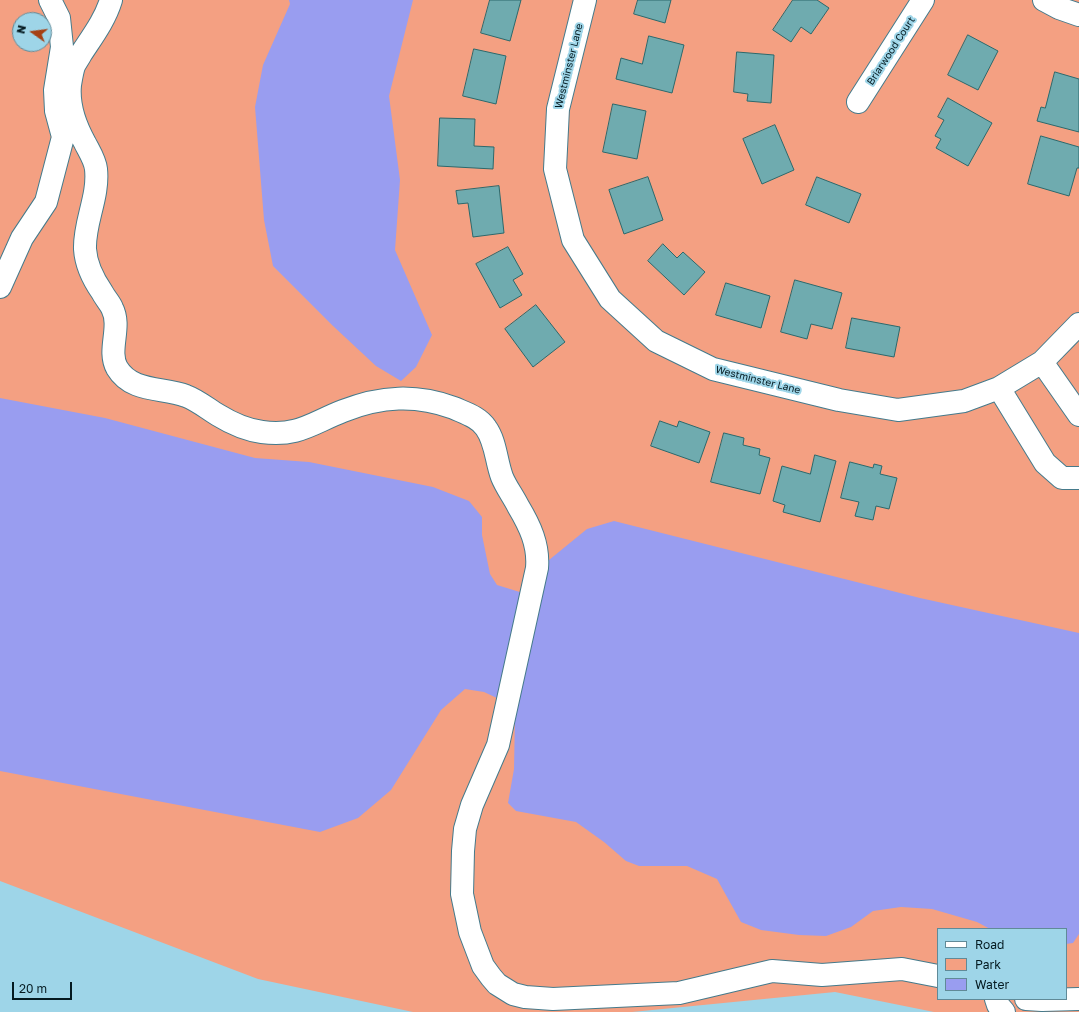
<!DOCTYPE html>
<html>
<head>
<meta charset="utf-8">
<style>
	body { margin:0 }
	#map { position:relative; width:1079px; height:1012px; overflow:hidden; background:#9ed5e8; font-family:"Golos Text",sans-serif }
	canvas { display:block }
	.legend { position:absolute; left:937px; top:928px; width:130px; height:72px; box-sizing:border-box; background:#9ed5e8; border:1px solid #608a98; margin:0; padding:5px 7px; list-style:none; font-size:12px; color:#041a20 }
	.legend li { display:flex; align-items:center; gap:8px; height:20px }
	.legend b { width:20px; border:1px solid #608a98 }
	.north { position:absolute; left:12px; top:12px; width:40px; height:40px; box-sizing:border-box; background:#9ed5e8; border:1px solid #608a98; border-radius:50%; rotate:284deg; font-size:11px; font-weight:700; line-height:16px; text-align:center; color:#041a20 }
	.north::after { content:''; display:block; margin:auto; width:14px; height:18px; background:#a64115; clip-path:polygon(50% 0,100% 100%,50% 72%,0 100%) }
	.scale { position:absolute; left:12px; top:982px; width:60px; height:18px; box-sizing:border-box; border:2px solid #041a20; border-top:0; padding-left:5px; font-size:12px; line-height:14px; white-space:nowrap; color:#041a20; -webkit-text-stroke:3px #9ed5e8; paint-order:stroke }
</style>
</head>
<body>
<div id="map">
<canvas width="1079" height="1012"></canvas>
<ul class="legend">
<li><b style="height:5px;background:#fff"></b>Road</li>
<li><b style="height:11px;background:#f4a082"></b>Park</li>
<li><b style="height:11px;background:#999df0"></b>Water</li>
</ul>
<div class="north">N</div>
<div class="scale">20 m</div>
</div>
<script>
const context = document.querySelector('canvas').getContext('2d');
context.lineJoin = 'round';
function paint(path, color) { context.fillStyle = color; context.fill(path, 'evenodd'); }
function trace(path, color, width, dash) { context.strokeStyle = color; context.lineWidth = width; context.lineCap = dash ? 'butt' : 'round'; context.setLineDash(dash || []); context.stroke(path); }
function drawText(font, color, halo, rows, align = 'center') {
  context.font = font + ' "Golos Text",sans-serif'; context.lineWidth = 4; context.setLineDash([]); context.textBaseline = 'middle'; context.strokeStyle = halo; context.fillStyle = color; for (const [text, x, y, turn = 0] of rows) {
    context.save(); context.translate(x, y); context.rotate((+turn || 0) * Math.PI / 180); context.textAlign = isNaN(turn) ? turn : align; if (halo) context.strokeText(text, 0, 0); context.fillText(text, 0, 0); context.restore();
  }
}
const green = new Path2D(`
	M0,0H1079V1012H934L835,992L632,1012H413L258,979L0,881ZM20,20H44V44H20ZM938,929H1066V999H938Z`);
const water = new Path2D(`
	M289,0H413L389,96L400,180L395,250L432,335L416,367L401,381L376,366L332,325L273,266L264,220L255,107L263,65L290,4Z
	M0,398L105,418L255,458L309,462L433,487L469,501L482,517V535L490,574L497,585L536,597L539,578L549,560L587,529L614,521L920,598L1079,633V934L1073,943L1066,944V929H990L977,922L932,909L901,907L873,911L851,927L826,936L799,935L761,930L741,922L717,879L687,866H639L626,861L604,842L576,822L516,811L508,803L514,769L515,715L499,699L484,692L465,689L441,710L391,790L358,818L320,832L0,771Z`);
const building = new Path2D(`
	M490,0H521L510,41L481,33Z
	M638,0H671L665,23L634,14Z
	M793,0H817L829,8L811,34L801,27L791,42L773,30Z
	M968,35L998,51L978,90L948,75Z
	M649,36L684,45L672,93L616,79L621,58L642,64Z
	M474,49L506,56L496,104L463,96Z
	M737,52L774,55L771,103L747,101L748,94L734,92Z
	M1055,72L1079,79V132L1037,121L1041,107L1045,108Z
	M948,98L992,123L968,166L936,148L941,139L935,136L944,120L938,117Z
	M613,104L646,111L637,159L603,152Z
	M440,118L475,119L474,146L494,147L493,169L438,166Z
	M775,125L794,170L762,184L743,139Z
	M1041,136L1079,147V168H1077L1069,196L1028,184Z
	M648,177L663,220L624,234L609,190Z
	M817,177L861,194L849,223L806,205Z
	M499,186L504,233L473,237L468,203L458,204L456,191Z
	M663,244L677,258L683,252L705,272L684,295L648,261Z
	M508,247L523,274L513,280L522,295L500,308L476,264Z
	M795,280L842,293L832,329L811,324L807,339L781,332Z
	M726,283L770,296L761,328L716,315Z
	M536,305L565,342L533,367L505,329Z
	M852,318L900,327L894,357L846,348Z
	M660,421L677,427L679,421L710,432L699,463L651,446Z
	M724,433L744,438L743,445L760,449L759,455L770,458L760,494L711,482Z
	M815,455L836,461L820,522L783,512L785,505L773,501L782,466L810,474Z
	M850,462L873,468L874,464L882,466L880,474L897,478L889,509L876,506L873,520L855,516L859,502L841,498Z`);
const minor = new Path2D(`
	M111,0C105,20 92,37 81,54C79,58 76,62 74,66C72,72 71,79 70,85C68,106 75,125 85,143C89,151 95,160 96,169C99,197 84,222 85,249C86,265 93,279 102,292C105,298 110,303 112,308C122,327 107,350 117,368C132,393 163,387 186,396C197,400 208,409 218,415C231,423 247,430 262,432C298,437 312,423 343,411C381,396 416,394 454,408C465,413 479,417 486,428C496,442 496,461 502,477C506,487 513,496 518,506C530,526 539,545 537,568L498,745L472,805L465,829L463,851L462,894L470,932L483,966L491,977L497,984L513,994L525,997L553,999L679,993L772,971L822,975L902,969L938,976
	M585,0L558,109L555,169L573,240L610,299L656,341L713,369L839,400L898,410L964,401L999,388L1042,362L1079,324
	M1044,0L1059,8L1079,15
	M858,102L923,0
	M0,287L22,238L46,202L63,137L56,111L55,90L62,47L59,18L50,0
	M1042,362L1079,415
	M999,388L1045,463L1062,478H1079
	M996,999L998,1005L1004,1012
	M1026,999L1042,1000L1079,999`);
const streetNames = [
	["Briarwood Court",891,51,-57],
	["Westminster Lane",569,66,-76],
	["Westminster Lane",758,380,14]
];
paint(green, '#f4a082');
paint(water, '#999df0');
paint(building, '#6fabaf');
trace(building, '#2c696c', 1);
trace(minor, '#457a8b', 24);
trace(minor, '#fff', 22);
drawText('10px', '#041a20', '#9ed5e8', streetNames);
</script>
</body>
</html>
